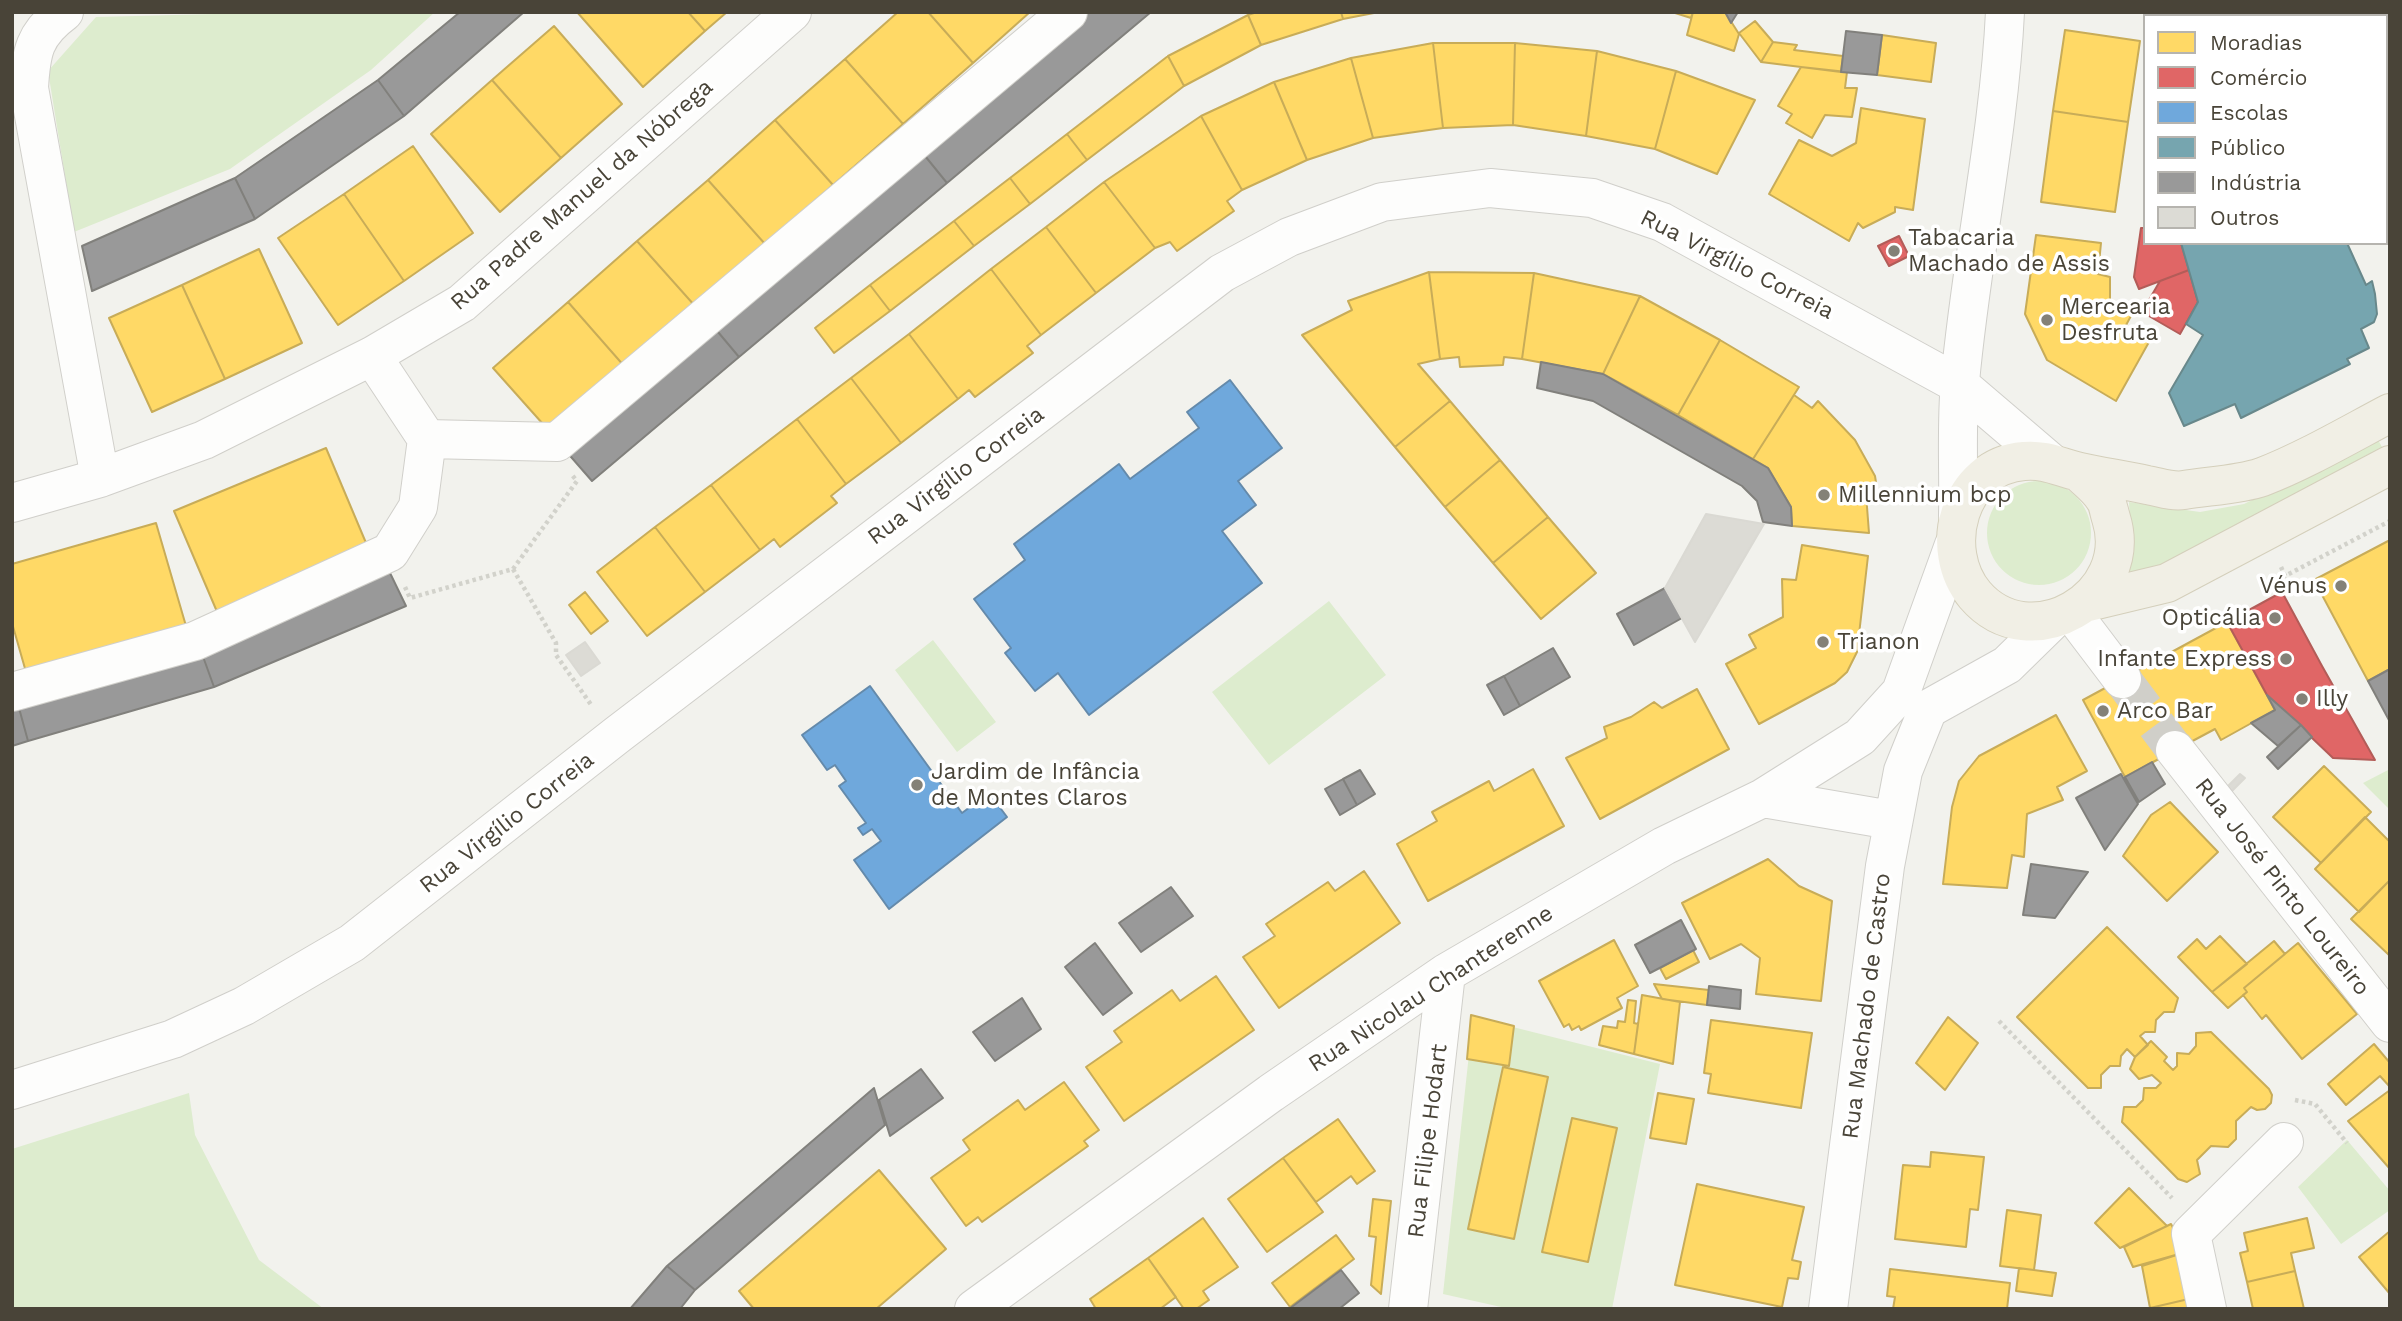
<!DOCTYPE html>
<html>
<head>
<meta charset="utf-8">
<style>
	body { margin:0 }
	#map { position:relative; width:2402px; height:1321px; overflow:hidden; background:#f2f2ed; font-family:"Work Sans",sans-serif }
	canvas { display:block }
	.frame { position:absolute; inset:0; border:14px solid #494438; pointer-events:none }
	.legend { position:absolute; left:2143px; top:14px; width:245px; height:231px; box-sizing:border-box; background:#fff; border:2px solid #b6b4af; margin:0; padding:9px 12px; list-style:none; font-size:21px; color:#494438 }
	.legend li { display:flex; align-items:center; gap:14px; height:35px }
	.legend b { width:35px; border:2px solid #b6b4af }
</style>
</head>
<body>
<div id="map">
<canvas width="2402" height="1321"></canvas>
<div class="frame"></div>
<ul class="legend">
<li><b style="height:19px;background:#ffd966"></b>Moradias</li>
<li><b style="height:19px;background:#e06666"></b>Comércio</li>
<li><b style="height:19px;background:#6fa8dc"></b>Escolas</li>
<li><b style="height:19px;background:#76a5af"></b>Público</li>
<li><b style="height:19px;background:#999"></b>Indústria</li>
<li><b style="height:19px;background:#dcdbd5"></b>Outros</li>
</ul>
</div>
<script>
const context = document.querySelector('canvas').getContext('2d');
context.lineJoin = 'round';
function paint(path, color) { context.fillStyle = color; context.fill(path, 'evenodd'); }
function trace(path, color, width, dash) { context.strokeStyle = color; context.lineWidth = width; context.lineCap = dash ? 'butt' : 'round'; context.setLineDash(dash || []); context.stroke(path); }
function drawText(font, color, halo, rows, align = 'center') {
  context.font = font + ' "Work Sans",sans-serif'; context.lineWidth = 7; context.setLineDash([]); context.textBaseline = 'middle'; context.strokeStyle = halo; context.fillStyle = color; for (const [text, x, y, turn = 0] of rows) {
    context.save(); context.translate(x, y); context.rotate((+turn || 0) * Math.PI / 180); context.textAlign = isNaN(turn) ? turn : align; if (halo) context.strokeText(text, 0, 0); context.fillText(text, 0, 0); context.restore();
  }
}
const green = new Path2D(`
	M292,12H435L371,70L230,169L74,232L48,71L96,17Z
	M2186,12H2279L2280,16H2187Z
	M2377,438L2382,447L2135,579L2115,585L2131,544L2129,502L2200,512L2244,504Z
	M1987 533a52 52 0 1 1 104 0a52 52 0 1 1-104 0Z
	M1329,601L1386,675L1269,765L1212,692Z
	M933,640L996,722L957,752L895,670Z
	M2390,769V810L2363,783Z
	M1473,1017L1660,1064L1612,1309H1510L1443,1294Z
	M189,1093L195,1135L259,1260L324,1309H12V1149Z
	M2347,1140L2390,1191V1210L2341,1244L2298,1187Z`);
const homes = new Path2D(`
	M577,12H688L705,31L643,87Z
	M688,12H727L705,31Z
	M898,12H928L973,63L903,124L845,59Z
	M928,12H1030L973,63Z
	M1257,12H1341L1343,19L1261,45L1248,15Z
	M1341,12H1379L1343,19Z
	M1672,12H1693L1691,18Z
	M1693,12H1725L1739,34L1734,51L1687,35Z
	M1248,15L1261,45L1184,86L1168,56Z
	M1755,21L1773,42L1761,62L1739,33Z
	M554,26L622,104L561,158L492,80Z
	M2065,30L2140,41L2128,122L2053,111Z
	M1882,35L1936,43L1931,82L1877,75Z
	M1773,42L1797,45L1794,50L1843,56L1841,72L1761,62Z
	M1433,43L1443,128L1373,138L1351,58Z
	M1433,43H1515L1513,125L1443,128Z
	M1515,43L1597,51L1586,136L1513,125Z
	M1597,51L1676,71L1655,149L1586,136Z
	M1168,56L1184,86L1087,160L1067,134Z
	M1351,58L1373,138L1307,160L1274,82Z
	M845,59L903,124L833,185L775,120Z
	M1801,67L1847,72L1845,88H1857L1852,117L1825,115L1812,138L1786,123L1792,114L1778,106Z
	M1676,71L1755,100L1717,174L1655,149Z
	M492,80L561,158L500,212L431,134Z
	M1274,82L1307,160L1242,190L1201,116Z
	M1861,108L1925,119L1913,210L1895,207V212L1863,228L1858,223L1849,241L1769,194L1799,140L1832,156L1856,143Z
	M2053,111L2128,122L2115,212L2041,202Z
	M1201,116L1242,190L1227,201L1234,211L1177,251L1170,242L1155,248L1104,182Z
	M775,120L833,185L765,244L708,180Z
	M1067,134L1087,160L1030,204L1010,178Z
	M413,146L473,233L404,281L344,194Z
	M1010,178L1030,204L974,246L954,221Z
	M708,180L765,244L695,306L637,241Z
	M1104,182L1155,248L1096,293L1046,227Z
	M344,194L404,281L338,325L278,238Z
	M954,221L974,246L890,311L870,285Z
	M1046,227L1096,293L1041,335L991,269Z
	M2036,235L2101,243L2098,274L2110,277V300L2132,314L2125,327L2149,342L2116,401L2047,360L2025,314Z
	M637,241L695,306L625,367L568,302Z
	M259,249L302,343L225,379L182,285Z
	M991,269L1041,335L1027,346L1033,353L975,397L969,390L958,399L909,334Z
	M1429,272L1534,273L1522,359L1504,357L1503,365L1460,367L1459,357L1440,359Z
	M1429,272L1440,359L1418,364L1450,401L1395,447L1302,335L1352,310L1348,301Z
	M1534,273L1640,296L1603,374L1522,359Z
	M182,285L225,379L152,412L109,318Z
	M870,285L890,311L834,353L815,328Z
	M1640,296L1720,340L1678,415L1603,374Z
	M568,302L625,367L551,433L493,368Z
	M909,334L958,399L901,443L851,378Z
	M1720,340L1799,387L1753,459L1678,415Z
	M851,378L901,443L846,484L797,419Z
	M1794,395L1812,408L1818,401L1855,440L1875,476L1877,489L1866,494L1869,533L1792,526L1791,507L1768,468L1753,459Z
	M1450,401L1500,460L1445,507L1395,447Z
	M797,419L846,484L831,496L837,503L780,547L774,539L760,550L711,485Z
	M326,448L369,550L218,614L174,511Z
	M1500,460L1548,517L1493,563L1445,507Z
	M711,485L760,550L705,592L655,527Z
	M1548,517L1596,573L1541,619L1493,563Z
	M156,523L186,626L26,672L12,623V564Z
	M655,527L705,592L647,636L597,572Z
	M2390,540V669L2368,681L2314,580Z
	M1802,545L1868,556L1857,652L1847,672L1835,683L1759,724L1726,664L1756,648L1749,635L1783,617L1782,579L1796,580Z
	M585,592L608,621L591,634L569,605Z
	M2227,622L2275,710L2221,740L2215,729L2125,777L2083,700Z
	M1697,689L1729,749L1600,819L1566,758L1607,738L1604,727L1631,717L1654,702L1662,708Z
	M2056,715L2087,771L2057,787L2063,800L2027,814L2024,857L2012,855L2007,888L1943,884L1952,807L1959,781L1979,756Z
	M2324,766L2371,812L2321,863L2273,817Z
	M1533,769L1564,826L1428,901L1397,844L1437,821L1432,812L1489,781L1494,791Z
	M2170,802L2218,852L2167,901L2123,856L2151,815Z
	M2365,817L2390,842V880L2359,912L2315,869Z
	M1768,859L1799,886L1832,901L1821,1001L1756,994L1760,958L1741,944L1710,959L1682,903Z
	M1364,871L1400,923L1279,1008L1243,957L1275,936L1266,924L1328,882L1335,891Z
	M2390,880V956L2351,919Z
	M2107,927L2178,998L2174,1012H2164L2156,1020L2155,1032H2145L2140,1036L2148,1045L2135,1057L2127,1049L2121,1056L2120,1066H2110L2101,1075V1088H2088L2017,1017Z
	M2220,936L2247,964L2212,992L2178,957L2197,939L2206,949Z
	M1614,940L1638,986L1617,998L1622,1008L1581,1030L1579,1026L1572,1030L1569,1024L1564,1027L1539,981Z
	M2274,941L2285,954L2244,988L2247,992L2228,1008L2212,992Z
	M2298,943L2357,1014L2302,1059L2266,1015L2262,1019L2243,995L2247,992L2244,988Z
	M1693,950L1699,962L1666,979L1660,968Z
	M1216,976L1254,1030L1124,1121L1086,1067L1122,1042L1114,1031L1172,990L1180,1001Z
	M1654,984L1709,990L1707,1005L1662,999Z
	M1642,995L1680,1002L1673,1064L1634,1054Z
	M1628,1000L1636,1001L1634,1023L1638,1024L1634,1054L1599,1045L1603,1026L1617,1028L1618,1021L1625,1022Z
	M1471,1015L1514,1026L1509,1066L1467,1059Z
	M1948,1017L1978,1043L1945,1090L1916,1063Z
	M1711,1020L1812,1033L1801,1108L1708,1093L1711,1074L1704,1073Z
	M2211,1032L2269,1089L2272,1095L2271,1103L2265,1109L2257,1110L2251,1107L2236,1121V1139L2228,1147L2211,1146L2197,1160L2200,1174L2187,1182L2178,1179L2122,1122L2124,1107H2136L2143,1100L2144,1088H2156L2161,1083L2152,1075L2139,1079L2130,1069L2135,1057L2151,1041L2167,1057L2164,1061L2173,1070L2177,1066V1053L2189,1054L2196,1046V1033Z
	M2374,1044L2390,1063V1087L2380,1076L2346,1105L2328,1084Z
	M1503,1067L1548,1077L1514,1239L1468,1229Z
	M1064,1082L1099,1130L1084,1141L1088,1146L982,1222L978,1217L966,1226L931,1178L970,1150L963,1140L1018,1100L1025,1110Z
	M2390,1090V1169L2348,1121Z
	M1658,1093L1694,1099L1686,1144L1650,1138Z
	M1572,1118L1617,1128L1588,1262L1542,1252Z
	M1338,1119L1375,1171L1357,1184L1351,1176L1316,1202L1283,1158Z
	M1931,1152L1984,1157L1978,1210L1970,1209L1966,1247L1895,1239L1903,1165L1930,1167Z
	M1283,1158L1323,1212L1267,1252L1228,1199Z
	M879,1170L946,1249L876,1309H754L739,1291Z
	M1697,1184L1804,1207L1792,1260L1801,1262L1798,1279L1788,1278L1782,1307L1675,1285Z
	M2129,1188L2167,1226L2120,1248L2095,1223Z
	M1373,1199L1391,1201L1381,1294L1371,1285L1376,1237L1369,1236Z
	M2007,1210L2041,1215L2034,1270L2000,1266Z
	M1203,1218L1238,1267L1203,1291L1209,1300L1196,1309H1184L1148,1258Z
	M2307,1218L2314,1248L2291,1253L2295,1271L2247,1282L2240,1253L2248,1251L2244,1233Z
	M2171,1224L2186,1252L2133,1267L2124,1247Z
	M2390,1231V1294L2359,1257Z
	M1336,1235L1354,1259L1290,1307L1272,1283Z
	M2186,1252L2193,1298L2150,1308L2142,1266Z
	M1148,1258L1176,1297L1160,1309H1096L1090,1299Z
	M2019,1268L2056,1273L2052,1296L2016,1291Z
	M1890,1269L2010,1283L2007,1309H1893L1895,1297L1887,1296Z
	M2295,1271L2304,1309H2253L2247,1282Z
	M2193,1298L2196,1309H2150V1308Z`);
const shops = new Path2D(`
	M2141,228H2145V243H2181L2189,270L2139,289L2134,277Z
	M1899,236L1909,256L1889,266L1878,246Z
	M2189,270L2198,302L2180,334L2142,312L2160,281Z
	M2282,592L2322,666L2375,760L2333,758L2267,695L2227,622Z`);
const schools = new Path2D(`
	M1230,380L1282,448L1238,481L1256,505L1222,531L1262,583L1089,715L1058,673L1035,691L1005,653L1011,648L974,599L1025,560L1014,544L1119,464L1130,479L1199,428L1187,412Z
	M870,686L962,813L989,793L1007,817L889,909L854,860L881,841L872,829L863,835L858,828L866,823L839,786L846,781L835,765L827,770L802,735Z`);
const public = new Path2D(`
	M2181,243H2347L2366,285L2372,281L2375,294L2377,314L2374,322L2361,329L2369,348L2347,359L2350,364L2241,418L2235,404L2184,426L2169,393L2203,335L2186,324L2198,302Z`);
const industry = new Path2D(`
	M460,12H524L404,116L378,80Z
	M1087,12H1151L947,183L921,151Z
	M1725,12H1738L1731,23Z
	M1846,31L1882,35L1877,75L1841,72Z
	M378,80L404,116L255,219L235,178Z
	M921,151L947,183L739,357L713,326Z
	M235,178L255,219L92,291L82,246Z
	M713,326L739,357L592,481L565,450Z
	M1541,362L1603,374L1768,468L1791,507L1792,526L1763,522L1757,501L1742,486L1593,401L1537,388Z
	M390,573L406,606L214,687L201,651Z
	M1665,588L1682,618L1634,645L1617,614Z
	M1553,648L1570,677L1520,706L1504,676Z
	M201,651L214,687L28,741L19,708Z
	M2390,669V722L2368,681Z
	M1504,676L1520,706L1504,715L1487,685Z
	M2267,695L2301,725L2278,746L2251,723L2275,710Z
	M19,708L28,741L12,746V710Z
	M2301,725L2312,737L2278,769L2267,757Z
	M2152,762L2165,784L2139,802L2125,777Z
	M1360,770L1375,794L1357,805L1343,779Z
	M2121,774L2138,804L2105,850L2076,798Z
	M1343,779L1357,805L1340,815L1325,789Z
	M2031,864L2088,872L2055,918L2023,915Z
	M1171,887L1193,916L1141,952L1119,923Z
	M1681,920L1696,949L1650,973L1635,945Z
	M1095,943L1132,993L1103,1015L1065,967Z
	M1709,986L1741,990L1740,1009L1707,1005Z
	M1022,998L1041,1029L995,1061L973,1032Z
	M921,1069L943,1098L890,1136L879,1100Z
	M874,1088L885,1125L695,1290L667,1266Z
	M667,1266L695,1290L680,1309H630Z
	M1341,1270L1359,1293L1339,1309H1289Z`);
const building = new Path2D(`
	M1706,514L1764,524L1695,642L1665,588Z
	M585,642L600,663L581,676L566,655Z
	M2240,774L2245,778L2232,791L2228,786Z`);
const minorTunnel = new Path2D(`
	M2122,679L2175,750`);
const path = new Path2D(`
	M2386,33L2390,34
	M2281,567L2285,576L2390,521
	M513,569L556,643V655L592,706
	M405,587L410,598L513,569L577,481L572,475
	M1999,1021L2172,1198
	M2295,1100L2315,1104L2347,1143`);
const minor = new Path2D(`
	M64,12C34,34 31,52 29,88L100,478
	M427,439L557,442L1068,12
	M12,503L100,478L204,440L372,356L462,303L792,12
	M1958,516C1959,472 1956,426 1960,382C1971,259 1999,136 2005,12
	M2072,613L2122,679
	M12,692L195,641L390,552L418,507L427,439L372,356
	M2175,750L2390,1023
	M1763,798L1891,820
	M12,1090L173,1039L244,1006L352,943L617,735L1222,273L1289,237L1382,202L1490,188L1592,198L1662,222L1960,385L2049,461
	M974,1309L1271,1093L1446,973L1664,846L1763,798L1860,737L1901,692L1954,545
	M1408,1309L1446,973
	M1828,1309L1885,866L1903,771L1928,709L2007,665L2054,619
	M2207,1309L2191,1234L2284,1142`);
const major = new Path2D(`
	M2079,472C2087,480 2098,488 2104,498C2108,503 2109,512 2111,518C2136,597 2030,659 1975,595C1937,550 1958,466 2024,461C2045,459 2059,467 2080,472C2102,477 2125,480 2147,485C2159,487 2172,492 2184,490C2208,486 2239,485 2262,477C2304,461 2350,434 2390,413
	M2088,602L2167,583L2390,465`);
const markers = [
	[1894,251,7,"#848177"],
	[2047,320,7,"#848177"],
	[1824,495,7,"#848177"],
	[2341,586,7,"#848177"],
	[2275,618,7,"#848177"],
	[1823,642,7,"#848177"],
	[2286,659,7,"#848177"],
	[2302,699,7,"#848177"],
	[2103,711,7,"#848177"],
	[917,785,7,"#848177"]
];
const streetNames = [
	["Rua Padre Manuel da Nóbrega",582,195,-41],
	["Rua Virgílio Correia",1737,265,27],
	["Rua Virgílio Correia",956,476,-37],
	["Rua Virgílio Correia",507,823,-38],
	["Rua José Pinto Loureiro",2282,887,52],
	["Rua Nicolau Chanterenne",1431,989,-33],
	["Rua Machado de Castro",1867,1006,-83],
	["Rua Filipe Hodart",1428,1141,-83]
];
const poiNames = [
	["Tabacaria",1908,238],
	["Machado de Assis",1908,264],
	["Mercearia",2061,307],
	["Desfruta",2061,333],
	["Millennium bcp",1838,495],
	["Vénus",2327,586,"right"],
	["Opticália",2261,618,"right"],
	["Trianon",1837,642],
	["Infante Express",2272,659,"right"],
	["Illy",2316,699],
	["Arco Bar",2117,711],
	["Jardim de Infância",931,772],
	["de Montes Claros",931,798]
];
paint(green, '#ddecce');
paint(homes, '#ffd966');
trace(homes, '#c8ac58', 2);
paint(shops, '#e06666');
trace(shops, '#b35c58', 2);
paint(schools, '#6fa8dc');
trace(schools, '#648aab', 2);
paint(public, '#76a5af');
trace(public, '#68888b', 2);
paint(industry, '#999');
trace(industry, '#81807c', 2);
paint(building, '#dcdbd5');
trace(building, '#dad9d3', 2);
trace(minorTunnel, '#d0cfc9', 38, [38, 19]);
trace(minor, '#d0cfca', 40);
trace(major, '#d4cfbb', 40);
trace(path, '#d2d2cb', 4.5, [3.5, 3.5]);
trace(minor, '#fdfdfc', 38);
trace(major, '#f1efe5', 38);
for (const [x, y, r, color] of markers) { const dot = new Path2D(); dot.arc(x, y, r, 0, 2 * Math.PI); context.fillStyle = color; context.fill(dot); trace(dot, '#fff', 2.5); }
drawText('23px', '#494438', '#fff', streetNames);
drawText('23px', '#494438', '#fff', poiNames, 'left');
</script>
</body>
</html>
